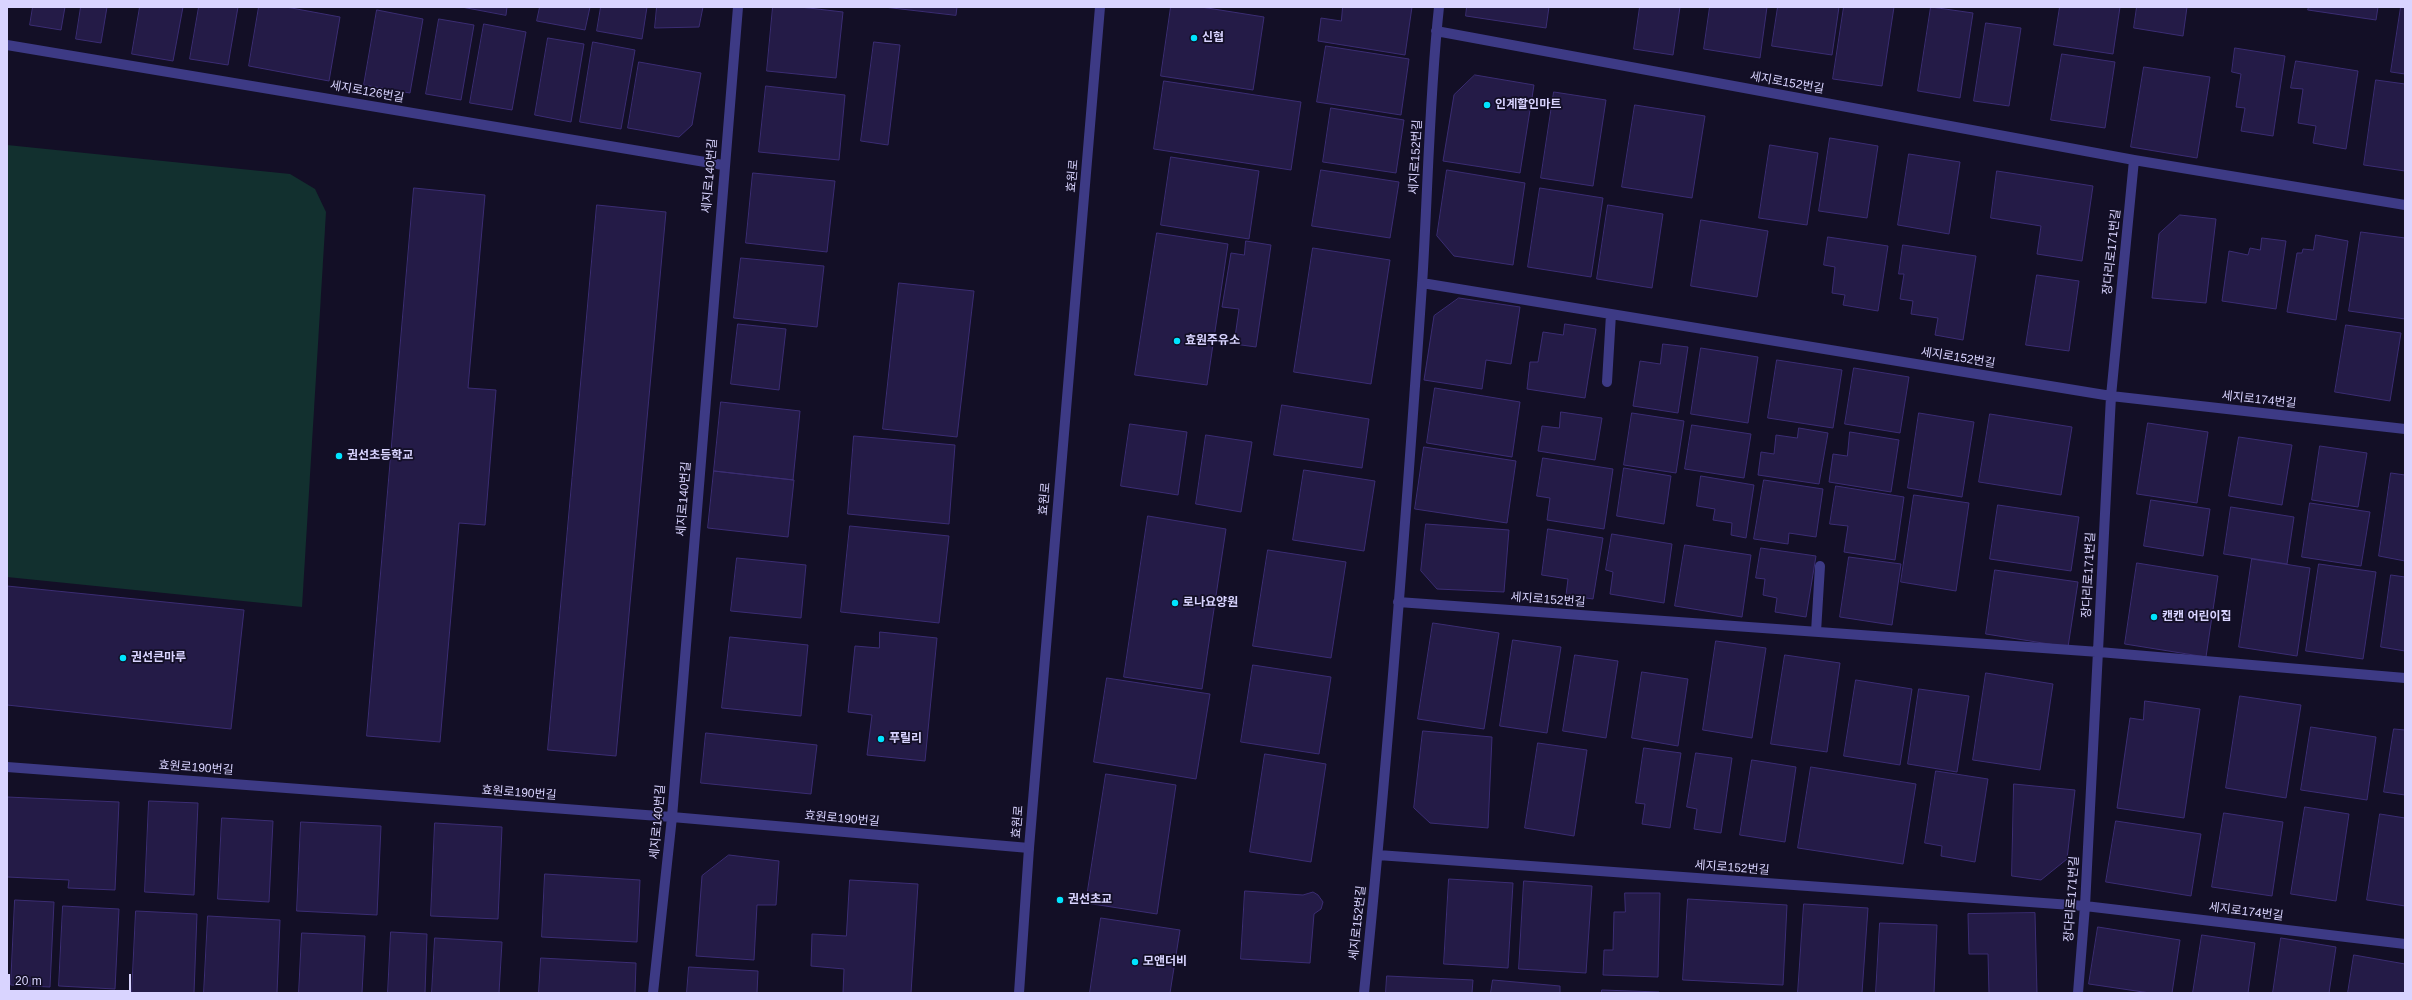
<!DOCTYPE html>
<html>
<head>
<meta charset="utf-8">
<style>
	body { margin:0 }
	#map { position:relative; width:2412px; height:1000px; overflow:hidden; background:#130f26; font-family:Helvetica,sans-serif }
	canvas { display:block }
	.frame { position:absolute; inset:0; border:8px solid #d9d4ff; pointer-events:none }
	.scale { position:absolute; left:8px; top:974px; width:123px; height:18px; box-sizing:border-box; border:2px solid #d9d4ff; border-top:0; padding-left:5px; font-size:12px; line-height:14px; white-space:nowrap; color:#d9d4ff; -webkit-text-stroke:3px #130f26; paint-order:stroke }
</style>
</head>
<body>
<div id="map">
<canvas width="2412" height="1000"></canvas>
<div class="frame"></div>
<div class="scale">20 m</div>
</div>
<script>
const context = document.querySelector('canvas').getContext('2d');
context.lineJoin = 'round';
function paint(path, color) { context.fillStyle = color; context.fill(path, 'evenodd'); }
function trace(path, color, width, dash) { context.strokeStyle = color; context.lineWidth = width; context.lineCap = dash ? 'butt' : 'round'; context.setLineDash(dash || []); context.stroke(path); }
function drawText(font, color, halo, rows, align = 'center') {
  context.font = font + ' Helvetica,"Noto Sans KR",sans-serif'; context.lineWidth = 3.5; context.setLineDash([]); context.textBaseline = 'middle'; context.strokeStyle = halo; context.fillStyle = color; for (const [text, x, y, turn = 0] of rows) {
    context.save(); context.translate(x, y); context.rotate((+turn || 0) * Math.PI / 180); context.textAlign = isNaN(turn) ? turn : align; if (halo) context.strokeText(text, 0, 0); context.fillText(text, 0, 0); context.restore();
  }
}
const green = new Path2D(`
	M7,145L290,174L315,189L326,212L302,607L7,577Z`);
const building = new Path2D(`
	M33,7H65L61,30L30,25Z
	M81,7H107L101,43L76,39Z
	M140,7H183L173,61L132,54Z
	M199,7H238L228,65L190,59Z
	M259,7H286L340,17L329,81L249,66Z
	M462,7H507L506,15Z
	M540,7H590L585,30L537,21Z
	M601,7H647L642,39L597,31Z
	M657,7H703L699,27L655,28Z
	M773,7H800L843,12L836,78L767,71Z
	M884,7H957L956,15Z
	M1171,7H1201L1264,17L1253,90L1161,76Z
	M1343,7H1412L1405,55L1318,41L1321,18L1341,21Z
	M1467,7H1549L1546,28L1466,16Z
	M1640,7H1680L1673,55L1634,49Z
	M1710,7H1767L1760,58L1704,49Z
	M1778,7H1839L1832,55L1772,46Z
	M1844,7H1894L1882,86L1833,79Z
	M1931,7L1973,13L1960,98L1918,91Z
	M2060,7H2120L2113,54L2054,45Z
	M2137,7H2187L2183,36L2134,28Z
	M2309,7H2378L2376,20L2308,10Z
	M2401,7H2405V74L2391,72Z
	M377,10L423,19L410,93L364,85Z
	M439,19L474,25L461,100L426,94Z
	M1986,23L2021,28L2009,106L1974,101Z
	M484,24L526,32L512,110L470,103Z
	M548,38L584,44L571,122L535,115Z
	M593,42L635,50L621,129L580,122Z
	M874,42L900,45L888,145L861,141Z
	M1326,46L1409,59L1401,115L1317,102Z
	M2235,48L2285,56L2273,136L2241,131L2245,108L2236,107L2241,74L2232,72Z
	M2062,54L2115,62L2105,128L2051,120Z
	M2296,61L2358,71L2346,149L2313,143L2316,126L2298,123L2303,89L2291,88Z
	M639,62L701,73L692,125L679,137L628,128Z
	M2144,67L2210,77L2197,158L2131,147Z
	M1475,75L1534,85L1520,173L1443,161L1454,95Z
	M2376,80L2405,84V171L2364,165Z
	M1164,81L1301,102L1291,170L1154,149Z
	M766,86L845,95L839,160L759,152Z
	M1554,92L1606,100L1593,186L1541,178Z
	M1635,105L1705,116L1692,198L1622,187Z
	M1331,108L1404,120L1396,173L1323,162Z
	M1830,138L1878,146L1867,218L1819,211Z
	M1770,145L1818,153L1807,225L1759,218Z
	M1909,154L1960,162L1949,234L1898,225Z
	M1171,157L1259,171L1249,239L1161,225Z
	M1321,170L1399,182L1390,238L1312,226Z
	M1447,170L1525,183L1513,265L1454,256L1437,236Z
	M1997,171L2093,186L2082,261L2037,254L2041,226L1991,218Z
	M753,173L835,181L827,252L746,243Z
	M414,188L485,195L468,388L496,390L485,525L459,523L440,742L367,736Z
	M1540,188L1603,198L1591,277L1528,267Z
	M597,205L666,212L616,756L548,750Z
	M1608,205L1663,214L1652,288L1597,279Z
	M2180,215L2216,219L2206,303L2152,298L2159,234Z
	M1701,220L1768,231L1757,297L1691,286Z
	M2361,232L2405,238V319L2349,311Z
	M1157,233L1228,244L1207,385L1135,375Z
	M2316,235L2348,241L2336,320L2287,312L2297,253H2302L2303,249L2313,250Z
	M1828,237L1888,246L1878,311L1843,305L1845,295L1832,293L1835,267L1824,265Z
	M2262,238L2286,241L2276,309L2222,301L2229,251L2248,255L2250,248L2260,250Z
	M1246,241L1271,245L1256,347L1234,344L1239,309L1222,307L1231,253L1244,255Z
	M1903,245L1976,256L1963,340L1935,335L1938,318L1911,314L1913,301L1900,299L1904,274H1899Z
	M1313,248L1390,260L1371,384L1294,372Z
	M741,258L824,266L817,327L734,318Z
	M2037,275L2079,281L2069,351L2026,345Z
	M899,283L974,291L957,437L883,429Z
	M1459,298L1520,307L1511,364L1486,360L1482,389L1424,380L1434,316Z
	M738,324L786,329L779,390L731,384Z
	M1565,324L1596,329L1585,398L1527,389L1530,362H1538L1543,332L1563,335Z
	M2346,325L2401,333L2390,401L2335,392Z
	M1663,344L1688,347L1678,413L1633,406L1640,361L1660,364Z
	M1701,348L1758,357L1748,423L1691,414Z
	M1777,360L1842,370L1833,428L1768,418Z
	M1854,368L1909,377L1900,433L1845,424Z
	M1435,388L1520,402L1512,457L1427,443Z
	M721,402L800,411L793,480L714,471Z
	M1282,405L1369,419L1362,468L1274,455Z
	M1561,412L1602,418L1595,460L1538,451L1542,426L1559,428Z
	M1632,413L1684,421L1676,473L1624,465Z
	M1919,413L1974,422L1962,497L1908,488Z
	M1990,414L2072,427L2061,495L1979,482Z
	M2148,423L2208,432L2197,503L2137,494Z
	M1130,424L1187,432L1178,495L1121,486Z
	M1692,425L1751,434L1744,478L1685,469Z
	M1799,428L1828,433L1819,484L1758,475L1761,452L1774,454L1776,435L1797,438Z
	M1850,432L1899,440L1891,492L1829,482L1833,454L1847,456Z
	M1206,435L1252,442L1241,512L1196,504Z
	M854,436L955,445L949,524L848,514Z
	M2239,437L2292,445L2282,505L2229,496Z
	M2320,446L2367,453L2358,507L2312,500Z
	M1424,447L1516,461L1507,523L1415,509Z
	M1543,458L1613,469L1604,529L1547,520L1550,498L1537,496Z
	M1624,468L1671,476L1664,524L1617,516Z
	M1304,470L1375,481L1364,551L1293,540Z
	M714,471L794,480L788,537L708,528Z
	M2391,473L2405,475V561L2379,556Z
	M1701,476L1754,485L1746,538L1731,535L1732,523L1713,520L1715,509L1697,506Z
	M1764,480L1823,489L1816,537L1789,533L1788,544L1754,539Z
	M1836,486L1904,497L1895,560L1844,552L1848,526L1830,524Z
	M1914,495L1969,503L1956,591L1901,582Z
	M2151,500L2210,509L2203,556L2144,546Z
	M2310,503L2370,512L2361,566L2302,557Z
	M1998,505L2079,517L2071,571L1990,559Z
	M2231,507L2294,517L2287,564L2224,554Z
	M1148,516L1226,529L1202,689L1124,677Z
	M1426,524L1509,530L1504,592L1437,589L1421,571Z
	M850,526L949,536L939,623L841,612Z
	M1548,529L1603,538L1593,599L1566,595L1568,579L1542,575Z
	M1612,534L1672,544L1664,603L1610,594L1613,572L1606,570Z
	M1685,545L1751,555L1742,617L1675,606Z
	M1761,548L1816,556L1806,617L1775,612L1777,598L1763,595L1765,579L1756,578Z
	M1268,550L1346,562L1331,658L1253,646Z
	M1849,557L1901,564L1892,625L1840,617Z
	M737,558L806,565L801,618L731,611Z
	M2252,559L2310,568L2297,656L2239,647Z
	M2137,563L2218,576L2206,657L2125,644Z
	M2319,564L2376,572L2363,659L2306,651Z
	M1995,570L2078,582L2068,647L1986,634Z
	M2391,575L2405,577V651L2381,647Z
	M7,586L244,610L231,729L7,705Z
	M1433,623L1499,633L1484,729L1418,719Z
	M880,632L937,638L925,761L867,755L872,715L848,712L855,646L879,648Z
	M730,637L808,645L801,716L722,708Z
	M1513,640L1561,647L1547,733L1500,726Z
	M1716,641L1766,648L1752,738L1703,730Z
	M1575,655L1618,661L1606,738L1563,731Z
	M1785,655L1840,663L1827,752L1771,744Z
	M1253,665L1331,677L1319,754L1241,742Z
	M1642,672L1688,679L1678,746L1632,738Z
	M1986,673L2053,684L2040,770L1973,760Z
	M1107,678L1210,694L1196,779L1094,762Z
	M1856,680L1912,689L1900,765L1844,756Z
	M1919,689L1969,696L1957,772L1908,764Z
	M2240,696L2301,705L2286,798L2226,788Z
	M2145,701L2200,709L2184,818L2117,808L2130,718L2143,720Z
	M2311,727L2376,737L2367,800L2301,790Z
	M2394,729L2405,730V795L2384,792Z
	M1423,731L1492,737L1488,828L1430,823L1414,808Z
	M706,733L817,745L811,794L701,783Z
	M1538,743L1587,750L1574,836L1525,828Z
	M1644,748L1681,753L1670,828L1642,824L1645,804L1636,803Z
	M1696,753L1732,758L1721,833L1694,829L1697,809L1687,807Z
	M1265,754L1326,764L1311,862L1250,852Z
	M1752,760L1796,767L1785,842L1740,835Z
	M1811,767L1916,784L1903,864L1798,848Z
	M1936,771L1988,779L1975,862L1941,856L1942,846L1925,843Z
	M1106,774L1176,785L1157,914L1086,903Z
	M2014,784L2075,790L2067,859L2041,880L2012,876Z
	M7,797L119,802L115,890L68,888L69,880L7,877Z
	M149,801L198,803L194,895L145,892Z
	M2305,807L2349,814L2336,901L2291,894Z
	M2224,813L2283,822L2272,896L2212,887Z
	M2380,814L2405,818V906L2367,900Z
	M222,818L273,821L269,902L218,899Z
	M2116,821L2201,834L2191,896L2106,882Z
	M301,822L381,826L377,915L297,911Z
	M435,823L502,827L498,919L431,916Z
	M729,855L779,861L776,905H757L754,960L696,956L702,876Z
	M545,874L640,880L637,942L542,937Z
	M1449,879L1513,883L1508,968L1444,964Z
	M850,880L918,884L911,993H843L844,969L811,966L812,934L846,936Z
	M1524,881L1592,886L1586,973L1519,969Z
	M1245,891L1303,895L1313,892L1318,895L1323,902L1321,909L1314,914L1310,963L1241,959Z
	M1625,893H1660L1658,977L1603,975L1604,950H1613L1614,912H1625Z
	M1688,899L1787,905L1783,985L1683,980Z
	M15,900L54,902L50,987L11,985Z
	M1804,904L1868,908L1862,993H1798Z
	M63,906L119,909L115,989L59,986Z
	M136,911L197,914L194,993H132Z
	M2035,913L2037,993H1989L1988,954H1969L1968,914Z
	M208,916L280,920L277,993H204Z
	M1101,918L1180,930L1170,993H1090Z
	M1880,923L1937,925L1934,993H1876Z
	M2098,927L2180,940L2172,993H2150L2089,984Z
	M391,932L427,934L425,993H388Z
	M302,933L365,936L362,993H299Z
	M2202,935L2255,943L2248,993H2193Z
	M435,938L502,942L499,993H432Z
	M2281,938L2336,947L2329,993H2273Z
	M2354,955L2405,964V993H2348Z
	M541,958L636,963L635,993H539Z
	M689,967L758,971L757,993H687Z
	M1387,976L1473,980L1472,993H1386Z
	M1493,980L1560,986V993H1491Z
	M1602,990L1659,992V993H1602Z`);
const minor = new Path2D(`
	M1436,31L2134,160L2405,205
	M7,45L723,165
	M1422,283L2111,396L2405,429
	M1607,382L1611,314
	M1398,602L2099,652L2405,678
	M1816,632L1820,566
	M7,767L672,817L1029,848
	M1378,855L2085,906L2405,944
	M653,993L672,817L738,7
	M1364,993C1388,757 1406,521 1422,285C1428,192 1429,99 1439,7
	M2078,993L2085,906L2111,396L2134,160`);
const tertiary = new Path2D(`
	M1019,993L1029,848L1100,7`);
const markers = [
	[1194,38,4,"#00e5ff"],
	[1487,105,4,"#00e5ff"],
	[1177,341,4,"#00e5ff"],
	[339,456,4,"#00e5ff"],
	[1175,603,4,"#00e5ff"],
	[2154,617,4,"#00e5ff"],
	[123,658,4,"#00e5ff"],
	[881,739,4,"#00e5ff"],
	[1060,900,4,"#00e5ff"],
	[1135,962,4,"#00e5ff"]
];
const poiNames = [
	["신협",1202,38],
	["인계할인마트",1495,105],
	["효원주유소",1185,341],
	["권선초등학교",347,456],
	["로나요양원",1183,603],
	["캔캔 어린이집",2162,617],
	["권선큰마루",131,658],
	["푸릴리",889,739],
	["권선초교",1068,900],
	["모앤더비",1143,962]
];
const streetNames = [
	["세지로152번길",1787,83,10],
	["세지로126번길",367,92,10],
	["세지로152번길",1416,157,-87],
	["세지로140번길",710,176,-85],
	["효원로",1073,176,-85],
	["장다리로171번길",2112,252,-84],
	["세지로152번길",1958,358,9],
	["세지로174번길",2259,400,6],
	["세지로140번길",684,499,-86],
	["효원로",1045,499,-85],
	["장다리로171번길",2089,575,-87],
	["세지로152번길",1548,600,4],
	["효원로190번길",196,768,4],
	["효원로190번길",519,793,4],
	["효원로190번길",842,819,5],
	["세지로140번길",658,822,-85],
	["효원로",1018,822,-85],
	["세지로152번길",1732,868,4],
	["장다리로171번길",2072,899,-86],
	["세지로174번길",2246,912,7],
	["세지로152번길",1358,923,-84]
];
paint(green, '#12302f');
paint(building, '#241b47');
trace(building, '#3b2d73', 1);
trace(minor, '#3d3a85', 10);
trace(tertiary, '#3d3a85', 10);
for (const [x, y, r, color] of markers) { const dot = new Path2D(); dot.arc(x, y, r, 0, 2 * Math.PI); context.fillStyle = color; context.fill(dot); trace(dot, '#130f26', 1.5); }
drawText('bold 12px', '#d9d4ff', '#130f26', poiNames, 'left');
drawText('12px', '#d9d4ff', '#130f26', streetNames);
</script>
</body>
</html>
